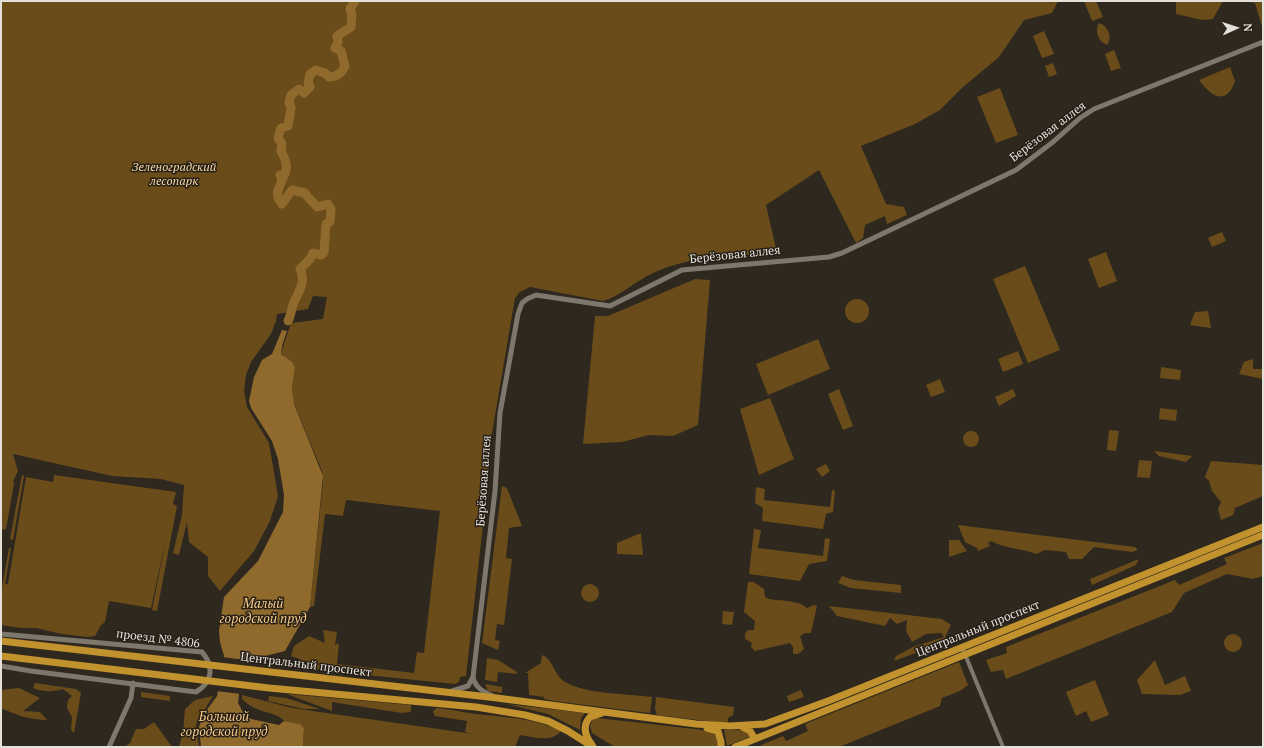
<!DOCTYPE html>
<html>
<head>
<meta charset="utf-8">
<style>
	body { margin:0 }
	#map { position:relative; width:1264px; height:748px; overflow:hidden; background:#2e281f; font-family:"PT Serif",serif }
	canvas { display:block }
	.frame { position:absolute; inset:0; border:2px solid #e3dfd9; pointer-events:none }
	.north { position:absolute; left:1216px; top:8px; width:40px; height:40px; -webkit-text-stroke:3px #251f16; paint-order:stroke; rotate:87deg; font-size:11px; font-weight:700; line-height:16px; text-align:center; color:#e3dfd9 }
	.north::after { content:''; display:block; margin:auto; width:14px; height:18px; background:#e3dfd9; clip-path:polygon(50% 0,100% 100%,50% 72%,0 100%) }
</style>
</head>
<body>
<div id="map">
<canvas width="1264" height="748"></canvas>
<div class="frame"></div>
<div class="north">N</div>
</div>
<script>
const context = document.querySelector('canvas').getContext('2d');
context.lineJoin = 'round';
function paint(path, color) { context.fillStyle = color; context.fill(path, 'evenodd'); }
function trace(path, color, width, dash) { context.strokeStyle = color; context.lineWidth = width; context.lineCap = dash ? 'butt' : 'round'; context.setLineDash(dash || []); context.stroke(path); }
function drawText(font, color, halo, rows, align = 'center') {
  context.font = font + ' "PT Serif",serif'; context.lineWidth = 3; context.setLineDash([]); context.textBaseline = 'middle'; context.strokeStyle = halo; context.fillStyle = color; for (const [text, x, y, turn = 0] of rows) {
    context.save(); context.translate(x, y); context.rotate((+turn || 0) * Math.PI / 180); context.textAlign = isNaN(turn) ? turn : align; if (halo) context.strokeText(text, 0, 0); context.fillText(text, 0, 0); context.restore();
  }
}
const green = new Path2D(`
	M1,1H1058L1052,13L1024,20L999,57L963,87L940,110L915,124L861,146L886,204L904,207L907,215L887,224L885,216L865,225L863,238L856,243L819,170L766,205L777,253C735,256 689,255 651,274C634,282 621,296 603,301L530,287L520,292L515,298L492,433L484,516L466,676L460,677L459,682L455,684L298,668L300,659L291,656L294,646L309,636L325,643L323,630L337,632L335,645L339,643L337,664L414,673L417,652L424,653L440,511L346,500L343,516L325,514L314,606L310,607L323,482L322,471L293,401L292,388L295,368L281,353L291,323L323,319L327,297L313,296L308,309L277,314L276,321L271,334L251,362L246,375L244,391L247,407L269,443L278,496L270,521L254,551L220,591L208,576V557L189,542L187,522L179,555L173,553L182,515L184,485L161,479L112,476L13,454L18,471L13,481L14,484L6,529L1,530Z
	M1084,1H1096L1103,17L1092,21Z
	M1176,1H1223L1213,19L1202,20L1176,14Z
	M1246,1H1263V30L1255,3Z
	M1099,23C1108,26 1113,37 1107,45C1099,42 1094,31 1099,23Z
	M1044,31L1054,54L1042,58L1033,36Z
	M1114,50L1121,68L1111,71L1105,54Z
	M1053,63L1057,74L1049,77L1045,66Z
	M1230,67L1235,81C1226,107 1211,96 1199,80Z
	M1000,88L1018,135L996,143L977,97Z
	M1222,232L1226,241L1212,247L1208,238Z
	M1106,252L1117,281L1099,288L1088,259Z
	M1025,266L1060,350L1028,363L993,279Z
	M695,279L710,280L698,425L673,436L649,435L622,442L583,444L595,316H608Z
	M845 311a12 12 0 1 1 24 0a12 12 0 1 1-24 0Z
	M1208,311L1211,328L1190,325L1195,312Z
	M818,339L830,369L768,395L756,364Z
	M1018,351L1023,364L1003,372L998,359Z
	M1253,359V369H1263V379L1239,374L1244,362Z
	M1161,367L1181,370L1180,380L1160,378Z
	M940,379L945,392L931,397L926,385Z
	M839,389L853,426L843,430L828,394Z
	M1013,389L1016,396L999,406L995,397Z
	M770,398L794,459L759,475L740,409Z
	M1160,408L1177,410L1176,421L1159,419Z
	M1109,430L1119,431L1116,451L1107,450Z
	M963 439a8 8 0 1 1 16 0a8 8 0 1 1-16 0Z
	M1154,451L1192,456L1186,462L1159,456Z
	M1139,460L1152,461L1150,478L1137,477Z
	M1211,461L1263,465V496L1235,508L1233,515L1221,520L1218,509L1221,502L1212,491L1209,481L1205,477Z
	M826,464L830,471L822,477L816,469Z
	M22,475L24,476L13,540L10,539Z
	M54,475L176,492L173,504L177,506L157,611L152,610L167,534L151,608L109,601L105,622L101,625L95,636L88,637L62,634L36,628H21L1,625V593L9,548H11L5,584H8L26,477L53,482Z
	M502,486L507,488L522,526L509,528L506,558L512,559L504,625L497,624L495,640L500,641L498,650L482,643Z
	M756,487L765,489L764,500L830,507L832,490L835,491L833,512L826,514L823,529L762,521L763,508L755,503Z
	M958,525L1135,547L1138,550L1132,552L1094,547L1082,559H1069L1066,552L1045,550L1036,554C1021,548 1005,549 991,541L988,543L990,546L978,551L977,548L965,542Z
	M754,529L761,530L758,548L823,556L825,538L830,539L827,561L809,564L800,581L749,574Z
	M641,533L643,555L617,554V543Z
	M949,540H959L967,551L949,557Z
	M1263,543V576L1253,579L1227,574L1184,593L1172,612L1006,679L1003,670L991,672L986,660L1007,653L1006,647L1175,580L1179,585L1227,564L1224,558Z
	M1139,559L1136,565L1092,585L1090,579Z
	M842,576L854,580L901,585V593L851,588L838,583Z
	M748,582H754L764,589L765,597L769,599C780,601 799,600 807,608L814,605L817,606L811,633H805L800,636L804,649L798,654H793V647L790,643L755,651L751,647L752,643L745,639V634L748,630H754L755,621L744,612Z
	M581 593a9 9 0 1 1 18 0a9 9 0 1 1-18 0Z
	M829,606L942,619L951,625L945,637L951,640L894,661L896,656L913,647L944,637L941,633L926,634L912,642L906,631L907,620L897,624L890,618L885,626L837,616Z
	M723,611L734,612L732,625L722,624Z
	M1224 643a9 9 0 1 1 18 0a9 9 0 1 1-18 0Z
	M542,655C553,659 554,675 565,682C585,694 628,694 652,697L650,713L554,701L544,699V697L529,695L528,673H525L541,663Z
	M487,658L498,660L517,672V674L498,672L497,682L485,680Z
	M1155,660L1165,685L1185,676L1191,691L1180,695L1142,694L1137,680Z
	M959,662L968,685L960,691L942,698L940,706L839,747H762L761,745L783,736L786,741L808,731L805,724Z
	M1095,680L1109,715L1091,722L1086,711L1076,716L1066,692Z
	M35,683L76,689L81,693L74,733L71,730L72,717L67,708L68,700L72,696L63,689C53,692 42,692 33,688Z
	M485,684L502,687V693L488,691Z
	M19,688L40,698L23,711L40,712L47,720C30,720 16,715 1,708V690Z
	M801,690L804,697L789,702L787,696Z
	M141,692L170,696V701L141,697Z
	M287,694L411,705V712L402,713L332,702V711Z
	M242,695L292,708L473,734L465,732L467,721L435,716L433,711L437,708C451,709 464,713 477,714C509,718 530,717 561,731C551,743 533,737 520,735L515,747H303L304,728L300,724L284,721C277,711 256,714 242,699Z
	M213,696L196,724L199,747H179L183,732L185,709L195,700Z
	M269,696L286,698L320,709H304L268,701Z
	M656,697L734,707L733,715L728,718V722L723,723L657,715L655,709Z
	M506,704L585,713L581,718L580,730L548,714Z
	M597,718L712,731L717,735L718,745L716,747H615L592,733L590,726L593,719Z
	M154,722L172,747H124L130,743L136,729H144Z
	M724,730H743L751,736L727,746Z`);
const water = new Path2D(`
	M282,330L287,331L282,346L281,354L292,362L295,368L292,388L294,404L323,476L310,607L285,651L249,660L242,667L238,703L244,714L251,719L279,725L284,721L300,724L304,728L303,747H201L199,727L203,715L217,696L222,667L224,656L220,642L219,631L224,597L258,561L283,512L284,495L278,459L272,441L251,408L249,401L254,377L262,360L272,354Z`);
const pier = new Path2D(`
	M222,657L253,661L250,662L244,668L241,694L216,691Z`);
const river = new Path2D(`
	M288,321C291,316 291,310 293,305C297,293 307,283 300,269L310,259L313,253L321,255L324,252L326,224L330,222L331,209L328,204L317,207C313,201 308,199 305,193L292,190L282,204C274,195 278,190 282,181L280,175L284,176C289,166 285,159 281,151L282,144L278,138L281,128L288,126L291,108L289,102L291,95L299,89L304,93L310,87L308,83L310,74L316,70L325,73L329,77C337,77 342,73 345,66L341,51L335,48L338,42L337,36L351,27L352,15L350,9L355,1`);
const minor = new Path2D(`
	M962,647L1003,747`);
const tertiary = new Path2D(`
	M1,634L202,652C214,666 213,682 196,692L31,671L1,666
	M452,691L468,686L473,677
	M493,696C484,692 475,688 473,677L495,491L500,413L518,314L522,303L527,299L536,295L610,306L682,270L829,257L842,253L1016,170L1053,142L1080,118L1094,109L1263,42
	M109,747L131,698L133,683`);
const primary = new Path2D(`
	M1,641L497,698L696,724L730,726L765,724L828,701L1263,527
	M1,656L269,688L476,707L525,715L548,721L568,731L593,747
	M741,726L750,731L755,739
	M707,728L718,731L721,742V747
	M592,745C585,736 582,726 590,717L602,713
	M735,747L1263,535`);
const streetNames = [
	["Берёзовая аллея",1048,132,-37],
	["Берёзовая аллея",735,255,-6],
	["Берёзовая аллея",484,481,-86],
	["Центральный проспект",978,629,-22],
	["проезд № 4806",158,639,7],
	["Центральный проспект",306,665,7]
];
const parkNames = [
	["Зеленоградский",174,168],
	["лесопарк",174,182]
];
const waterNames = [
	["Малый",263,604],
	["городской пруд",263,619],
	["Большой",224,717],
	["городской пруд",224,732]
];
paint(green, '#6a4c1a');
paint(water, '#906a2d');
paint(pier, '#2e281f');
trace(river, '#906a2d', 9);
trace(minor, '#7e776c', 4);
trace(tertiary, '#7e776c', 5);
trace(primary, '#c1922d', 7);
drawText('12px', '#e3dfd9', '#251f16', streetNames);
drawText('italic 12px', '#fad8a8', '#251f16', parkNames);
drawText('italic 13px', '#f8cb89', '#251f16', waterNames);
</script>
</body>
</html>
